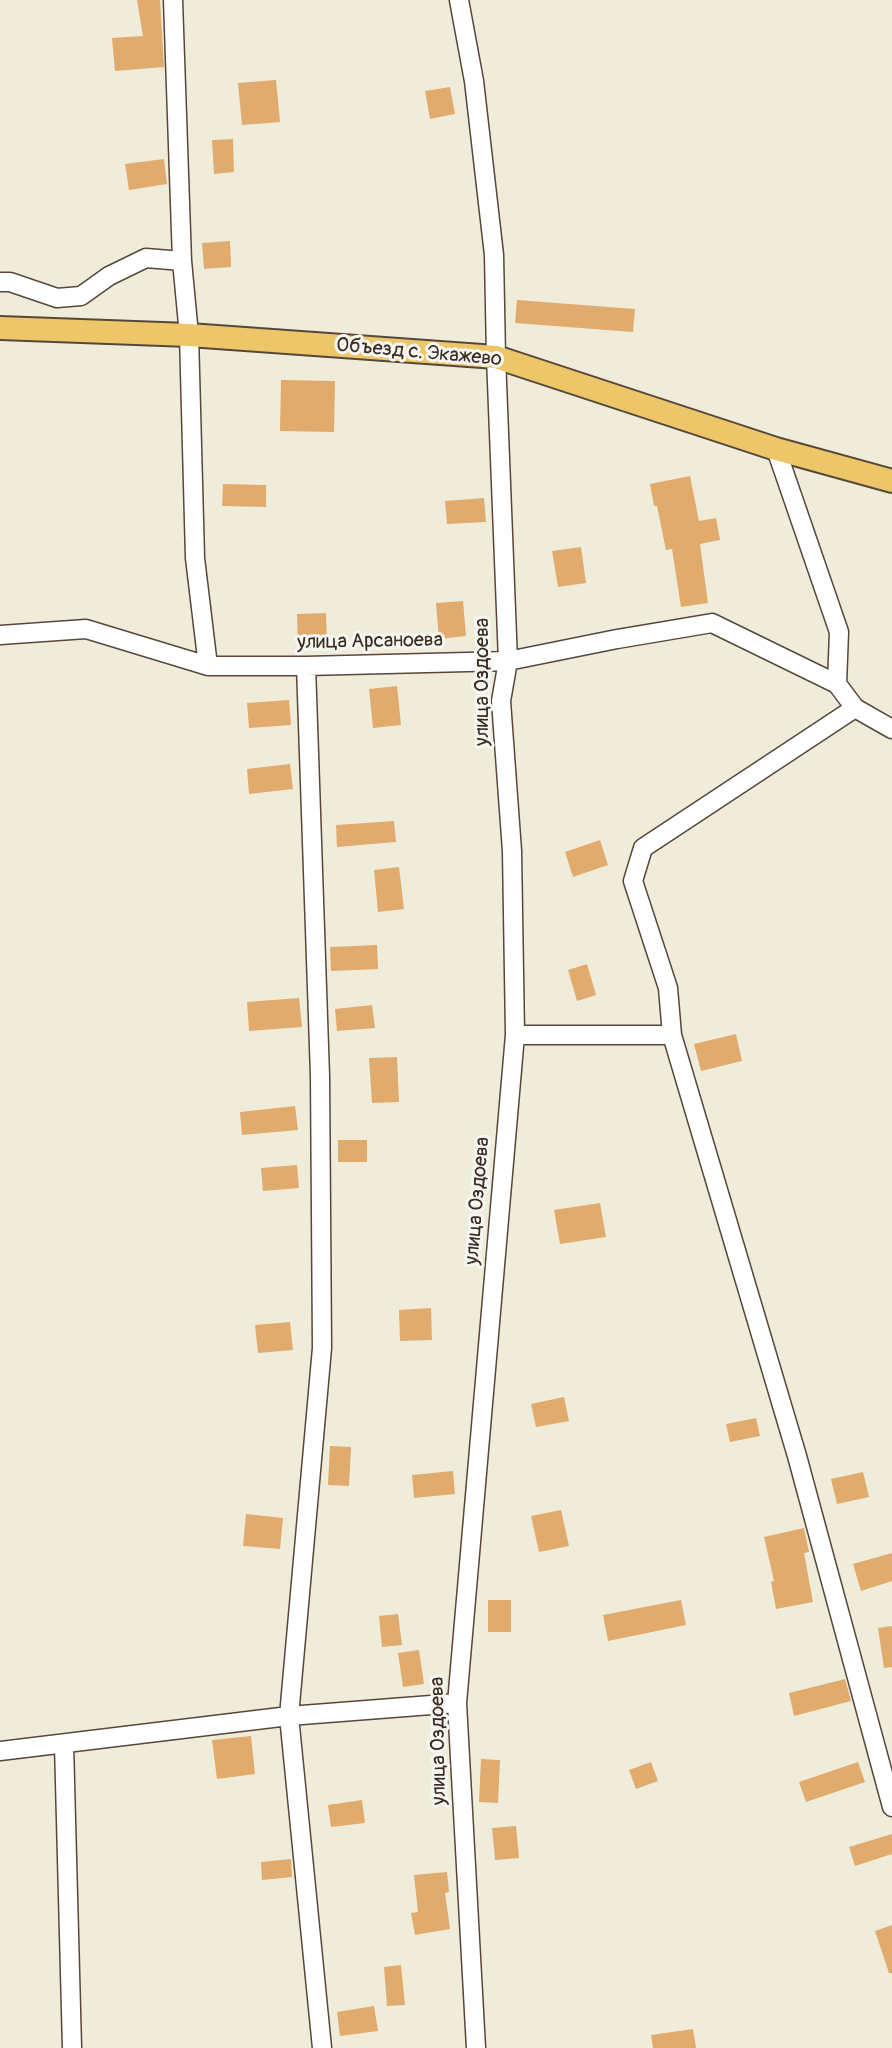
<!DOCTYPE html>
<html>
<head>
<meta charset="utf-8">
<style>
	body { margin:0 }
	canvas { display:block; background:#f0ecda }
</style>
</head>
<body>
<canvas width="892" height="2048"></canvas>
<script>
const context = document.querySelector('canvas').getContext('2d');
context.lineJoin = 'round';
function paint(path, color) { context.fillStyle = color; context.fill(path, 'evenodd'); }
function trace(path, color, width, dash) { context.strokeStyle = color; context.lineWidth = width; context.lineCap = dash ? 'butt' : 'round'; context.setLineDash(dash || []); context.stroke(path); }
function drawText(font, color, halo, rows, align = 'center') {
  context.font = font + ' Pangolin,sans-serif'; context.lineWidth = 6; context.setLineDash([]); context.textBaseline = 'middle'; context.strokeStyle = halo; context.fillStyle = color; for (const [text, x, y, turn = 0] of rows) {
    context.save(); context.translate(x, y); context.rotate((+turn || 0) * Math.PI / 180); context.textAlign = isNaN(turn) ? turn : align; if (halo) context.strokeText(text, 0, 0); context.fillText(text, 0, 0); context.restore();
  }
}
const building = new Path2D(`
	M137,0H160L164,67L115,71L112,38L143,36Z
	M276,80L280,122L242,125L238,83Z
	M450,87L455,114L430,119L425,91Z
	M233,139L234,172L214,174L212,140Z
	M164,159L167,184L129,190L125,164Z
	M230,241L231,267L204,269L202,243Z
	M517,300L635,309L633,332L515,323Z
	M281,380L335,381L334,432L280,431Z
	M690,476L699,521L716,518L720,540L700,544L708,603L681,607L672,549L666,550L657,506H654L650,484Z
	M223,484L266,485V507L222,506Z
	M484,498L486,522L447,524L445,501Z
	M581,547L586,583L558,587L552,551Z
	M463,601L466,636L439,639L436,603Z
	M326,613L327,648L298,649L297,614Z
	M397,686L401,725L373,728L369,689Z
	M289,700L291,725L249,728L247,703Z
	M290,764L293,789L249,794L247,769Z
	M394,821L396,842L337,847L336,825Z
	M600,840L608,865L573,877L565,852Z
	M399,867L404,909L378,912L374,870Z
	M377,945L378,969L331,971L330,947Z
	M587,964L596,995L577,1001L568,970Z
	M299,998L302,1027L249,1031L247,1002Z
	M372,1005L375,1028L337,1031L335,1009Z
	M736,1034L742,1061L701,1071L694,1044Z
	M397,1057L399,1102L372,1103L369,1058Z
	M295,1106L298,1130L242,1135L240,1112Z
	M338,1140H367V1162H338Z
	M297,1165L299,1188L263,1191L261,1168Z
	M600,1203L606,1237L560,1244L554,1210Z
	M431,1308L432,1340L400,1341L399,1310Z
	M290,1322L293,1350L258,1353L255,1325Z
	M564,1397L569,1421L536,1427L531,1404Z
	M756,1418L760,1436L730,1442L726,1424Z
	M330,1446L351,1447L349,1486L328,1485Z
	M453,1471L455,1494L414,1498L412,1475Z
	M863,1472L869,1497L837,1504L831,1479Z
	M561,1510L569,1546L539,1552L531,1516Z
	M246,1514L283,1518L280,1549L243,1546Z
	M804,1528L809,1552L804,1553L813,1602L776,1609L771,1582L774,1581L764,1537Z
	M892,1553V1581L861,1591L853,1564Z
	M488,1600H511V1632H488Z
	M681,1600L686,1625L608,1641L603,1615Z
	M398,1614L402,1645L382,1647L379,1616Z
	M892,1626V1667L884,1668L878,1628Z
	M419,1650L424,1684L403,1687L398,1653Z
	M845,1679L851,1701L794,1716L789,1693Z
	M251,1736L255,1774L217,1779L212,1740Z
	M481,1759L500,1760L498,1803L479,1802Z
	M651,1762L658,1781L636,1789L629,1770Z
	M858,1762L865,1782L806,1802L799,1782Z
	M362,1800L365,1823L331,1827L328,1805Z
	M516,1826L519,1858L495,1860L492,1828Z
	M892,1834V1854L855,1866L849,1847Z
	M291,1859L292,1877L262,1880L261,1862Z
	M447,1872L449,1892L445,1893L450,1929L415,1935L411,1913L418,1912L414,1875Z
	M892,1925V1973H889L875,1931Z
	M401,1965L405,2005L387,2006L384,1967Z
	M374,2006L378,2031L340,2036L337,2012Z
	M693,2029L696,2048H653L651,2035Z`);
const minor = new Path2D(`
	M173,0L182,261L189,335L195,558L208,666
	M459,0L474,81L494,255L496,357L508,661L501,701L512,851L515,1035L457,1703L476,2048
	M0,282H10L57,298L81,296L109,276L146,258L182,261
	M776,449L839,632L837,684
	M0,635L86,629L208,666H306L508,661L617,639L712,623L837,684L855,708L892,729
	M306,666L320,1076L322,1348L289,1716L322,2048
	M515,1035H672L797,1456L892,1807
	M672,1035L668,988L633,881L643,848L855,708
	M64,1744L72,2048
	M0,1751L289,1716L457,1703`);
const major = new Path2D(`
	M0,328L189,335L496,357L776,449L892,481`);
const streetNames = [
	["Объезд с. Экажево",419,353,5],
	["улица Арсаноева",370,642,-1],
	["улица Оздоева",483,682,-90],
	["улица Оздоева",478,1201,-85],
	["улица Оздоева",439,1741,-91]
];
paint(building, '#e0ab6d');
trace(minor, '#56473a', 21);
trace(major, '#56473a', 26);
trace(minor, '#fff', 18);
trace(major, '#ecc669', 22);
drawText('20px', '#3b2a1e', '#f6f6f2', streetNames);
</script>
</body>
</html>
